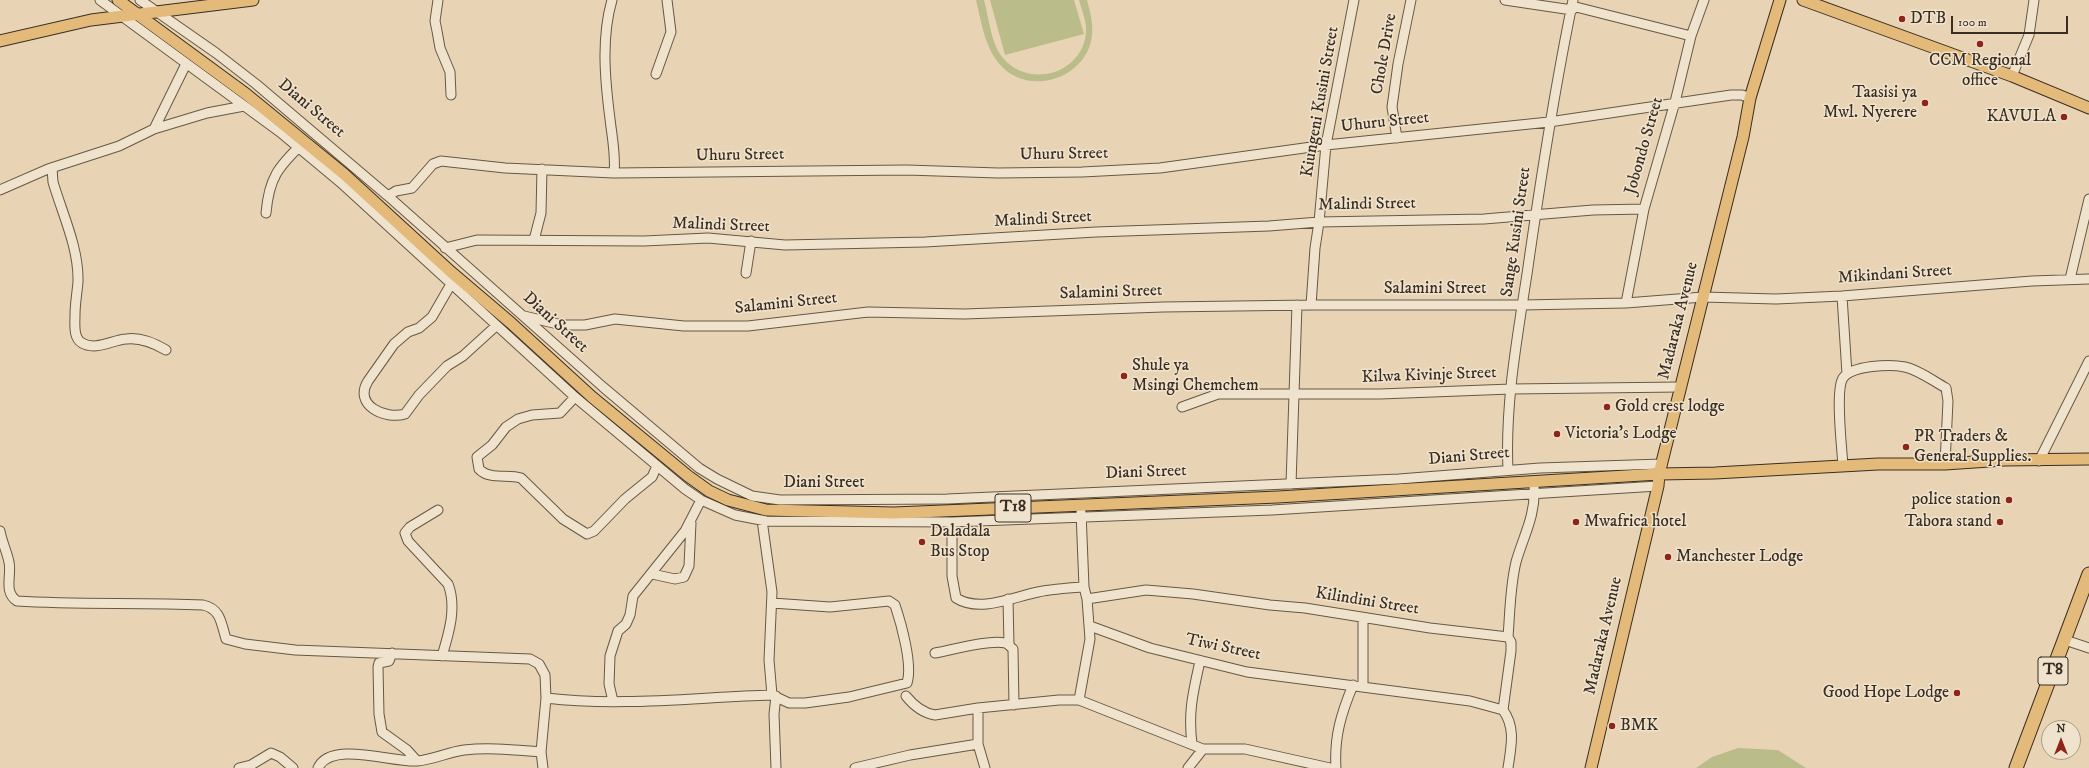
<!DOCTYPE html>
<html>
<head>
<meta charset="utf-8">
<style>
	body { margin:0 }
	#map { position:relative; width:2089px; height:768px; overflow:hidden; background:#e8d4b4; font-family:"IM FELL DW Pica",serif }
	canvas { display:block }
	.north { position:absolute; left:2041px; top:720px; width:40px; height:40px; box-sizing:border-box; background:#f0e3ce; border:1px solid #a79b89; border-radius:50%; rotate:0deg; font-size:11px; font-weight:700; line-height:16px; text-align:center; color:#3a2e22 }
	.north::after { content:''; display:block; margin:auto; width:14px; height:18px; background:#8f2418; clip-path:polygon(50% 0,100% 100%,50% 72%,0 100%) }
	.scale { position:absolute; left:1951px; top:16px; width:117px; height:18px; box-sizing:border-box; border:2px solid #3a2e22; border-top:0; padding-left:5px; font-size:12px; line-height:14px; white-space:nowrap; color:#3a2e22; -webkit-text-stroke:3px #f0e3ce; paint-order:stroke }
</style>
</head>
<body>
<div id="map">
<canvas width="2089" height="768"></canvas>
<div class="north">N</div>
<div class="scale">100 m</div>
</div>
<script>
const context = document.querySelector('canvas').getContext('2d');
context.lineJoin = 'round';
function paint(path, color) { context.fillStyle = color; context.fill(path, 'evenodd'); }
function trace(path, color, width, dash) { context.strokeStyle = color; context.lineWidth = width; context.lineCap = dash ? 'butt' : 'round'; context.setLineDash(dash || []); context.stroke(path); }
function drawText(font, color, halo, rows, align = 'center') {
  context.font = font + ' "IM FELL DW Pica",serif'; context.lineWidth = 3; context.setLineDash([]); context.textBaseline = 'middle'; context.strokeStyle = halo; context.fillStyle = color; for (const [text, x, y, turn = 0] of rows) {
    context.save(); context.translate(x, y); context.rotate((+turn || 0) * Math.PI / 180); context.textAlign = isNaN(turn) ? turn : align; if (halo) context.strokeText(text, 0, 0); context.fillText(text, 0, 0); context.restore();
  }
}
const green = new Path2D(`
	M976,0H984C989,18 991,44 1003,58C1029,89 1082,74 1086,33C1087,22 1082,11 1079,0H1087C1091,15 1095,30 1090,45C1077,84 1021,95 997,61C984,44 981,20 976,0Z
	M990,0H1074L1084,34L1005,55Z
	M1738,748L1778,750L1806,768H1696L1712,757Z`);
const minor = new Path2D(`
	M100,0L280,132L340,182L575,397L685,489L701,500L735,515L766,521L952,522L1272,510L1658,486
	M140,0L216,53L256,84L388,196L603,387L699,468L717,479L752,496L780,500L947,499L1399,479L1540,468L1662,464
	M438,0L435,21L437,31L440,48L450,72L451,95
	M612,0C601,38 605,80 610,119C612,137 616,155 614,173
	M1505,0L1572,10
	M1572,6L1691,36
	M656,74L671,32L667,0
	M2012,76L2029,35L2034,0
	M154,129L186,64
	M1397,138L1392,107L1398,64L1411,0
	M52,168L53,182C62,213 79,248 78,282C77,293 75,304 75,315C75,324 73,338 82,343C96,351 112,340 126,339C141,337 154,343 166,350
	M0,190L48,169L119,146L154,129L207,113L244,106
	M388,196L396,191L412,188L433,164L441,161L505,168L614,173L907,170L998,173L1082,172L1160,168L1326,145L1549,122L1731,95H1742L1750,98
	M266,213C269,178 278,167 303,143
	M534,240L541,213L542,169
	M445,248L477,240L644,241L708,238L785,245L925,242L1096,232L1269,226L1319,222L1484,219L1593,210L1644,209
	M746,273L751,241
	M2070,279L2089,199
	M451,284L432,317L419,328L408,332L394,344L368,381C353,405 385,420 405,414L419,395L447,366L463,356L496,326
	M1842,296L1847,374
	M1626,303L1644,209L1675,102L1691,36L1704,0
	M1311,305L1315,248L1319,222L1326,145L1354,0
	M524,316L562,325H585L615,319L684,326H748L868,312L964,314L1163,307L1311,305H1522L1626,303L1703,297L1776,299L1842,296L2032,281L2089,279
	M575,397L560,413L532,415L518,419L506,427L492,445L477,457L479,469C489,480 508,474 521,478L563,519L587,534L594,531L625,499L652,477L657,466
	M1182,407L1218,394H1380L1511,389L1680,387
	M2039,461L2089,361
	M1843,466C1842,449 1835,390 1843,378C1852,365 1891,364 1905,367C1919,370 1933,381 1946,388L1948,401L1945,464
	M1508,470C1505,404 1517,339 1527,274C1540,183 1554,91 1573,0
	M1291,484L1297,305
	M438,510L410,527L405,533L408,541L448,584C457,607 449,633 442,656
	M762,520L772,592L769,660L772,695
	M952,522V576L956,598C980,613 1013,597 1038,592C1053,589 1069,588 1084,587
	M0,531C2,542 7,552 9,562C12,575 3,592 17,601C79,605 141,602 203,605C221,609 221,623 226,639L245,644L295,650L530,659L539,664L545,675L546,698L541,752L543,768
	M652,574L675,579L684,577L689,566L691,523
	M1008,599L1009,645
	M1087,599L1146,590L1193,594L1270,605L1305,608L1430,628L1508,637L1511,642V651L1503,710C1516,728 1511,747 1508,768
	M1090,626L1150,648L1247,672L1470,701L1503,710
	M1508,637C1510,612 1510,587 1516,562C1523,537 1536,515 1534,487
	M2065,640L2089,648
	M392,653L389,661L379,663L378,667L379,714L382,732L407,750L417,761
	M935,653C952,650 990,639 1005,643C1009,644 1010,647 1013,649L1014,705
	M1363,686V618
	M906,696C914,706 923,713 935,715L978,708L1059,700H1079L1203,749H1245L1330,768
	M546,698C620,707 698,697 772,695L789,703H805L849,697L907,683C913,665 901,623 895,605L889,601L830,607L772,603
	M1079,700L1090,639L1087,599L1084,587L1081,512
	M613,701L609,684L610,656L618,631L626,624L630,615L633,596L685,531L701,500
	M978,708V744L985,768
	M1192,744C1188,711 1193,693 1200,661
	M239,768L251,765L271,753L280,757L293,768
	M318,768C331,740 393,763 417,761C433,760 448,752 464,750C490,747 515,750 541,752
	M776,768L774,714L776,696
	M855,768L910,755L978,744
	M1188,768L1203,749
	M1336,768C1334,737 1341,714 1353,685`);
const major = new Path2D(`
	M118,0L246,94L344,174L451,272L511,323L592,397L688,476L709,491L728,500L766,510L894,513L1278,497L1659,474L1715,473L1878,464H1945L2004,460L2089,459
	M1803,0L2012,76L2089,108
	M0,41L91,20L253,0
	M1591,768L1658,486L1659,474L1743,137L1750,98L1780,0`);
const highway = new Path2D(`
	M2016,768L2089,574`);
const markers = [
	[1902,19,4,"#8f2418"],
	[1980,44,4,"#8f2418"],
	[1925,103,4,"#8f2418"],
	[2064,117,4,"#8f2418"],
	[1124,376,4,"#8f2418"],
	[1607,407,4,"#8f2418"],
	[1557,434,4,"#8f2418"],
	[1906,447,4,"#8f2418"],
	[2009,500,4,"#8f2418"],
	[1576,522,4,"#8f2418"],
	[2000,522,4,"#8f2418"],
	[922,542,4,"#8f2418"],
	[1668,557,4,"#8f2418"],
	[1957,693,4,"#8f2418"],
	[1612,726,4,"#8f2418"]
];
const shields = [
	[1013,508,36],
	[2053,671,30]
];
const shieldNames = [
	["T18",1013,508],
	["T8",2053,671]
];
const poiNames = [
	["DTB",1910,19],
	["CCM Regional",1980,61,"center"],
	["office",1980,81,"center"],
	["Taasisi ya",1917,93,"right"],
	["Mwl. Nyerere",1917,113,"right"],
	["KAVULA",2056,117,"right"],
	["Shule ya",1132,366],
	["Msingi Chemchem",1132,386],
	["Gold crest lodge",1615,407],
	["Victoria's Lodge",1565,434],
	["PR Traders &",1914,437],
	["General Supplies.",1914,457],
	["police station",2001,500,"right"],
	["Mwafrica hotel",1584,522],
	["Tabora stand",1992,522,"right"],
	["Daladala",930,532],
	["Bus Stop",930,552],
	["Manchester Lodge",1676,557],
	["Good Hope Lodge",1949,693,"right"],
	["BMK",1620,726]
];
const streetNames = [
	["Chole Drive",1385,54,-80],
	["Kiungeni Kusini Street",1321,102,-80],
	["Diani Street",311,109,40],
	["Uhuru Street",1385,123,-6],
	["Jobondo Street",1645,146,-74],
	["Uhuru Street",1064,155,-1],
	["Uhuru Street",740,156,-1],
	["Malindi Street",1367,205,-1],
	["Malindi Street",1043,220,-3],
	["Malindi Street",721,226,2],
	["Sange Kusini Street",1517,232,-82],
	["Mikindani Street",1895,275,-4],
	["Salamini Street",1435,289],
	["Salamini Street",1111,293,-2],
	["Salamini Street",786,304,-6],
	["Madaraka Avenue",1679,321,-76],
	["Diani Street",555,323,42],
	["Kilwa Kivinje Street",1429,376,-2],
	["Diani Street",1469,457,-5],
	["Diani Street",1146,473,-2],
	["Diani Street",824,483],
	["Kilindini Street",1367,602,9],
	["Madaraka Avenue",1604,636,-77],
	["Tiwi Street",1223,648,12]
];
paint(green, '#babc8a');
trace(minor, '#665846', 11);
trace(major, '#3a2e22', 13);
trace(highway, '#3a2e22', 15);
trace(minor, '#f0e3ce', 9);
trace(major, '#e4ba7a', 11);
trace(highway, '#e4ba7a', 13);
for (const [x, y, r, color] of markers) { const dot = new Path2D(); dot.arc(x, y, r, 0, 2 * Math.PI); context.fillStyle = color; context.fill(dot); trace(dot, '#f0e3ce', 1.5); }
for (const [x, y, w] of shields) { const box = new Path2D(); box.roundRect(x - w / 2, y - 14, w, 28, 3); context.fillStyle = '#f0e3ce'; context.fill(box); trace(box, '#3a2e22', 1); }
drawText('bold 16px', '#3a2e22', null, shieldNames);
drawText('17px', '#3a2e22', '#f0e3ce', poiNames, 'left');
drawText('17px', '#3a2e22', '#f0e3ce', streetNames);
</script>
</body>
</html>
